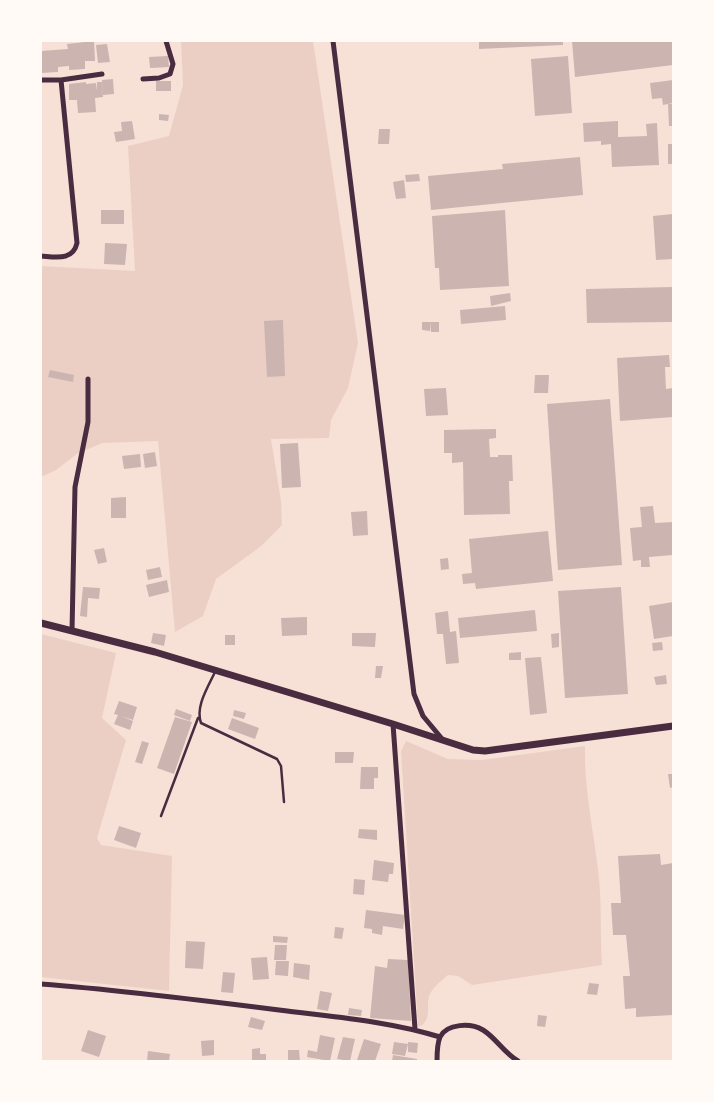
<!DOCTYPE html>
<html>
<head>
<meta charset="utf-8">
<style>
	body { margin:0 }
	#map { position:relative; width:714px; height:1102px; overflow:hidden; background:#f7e1d7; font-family:"Asap Condensed",sans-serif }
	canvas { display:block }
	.frame { position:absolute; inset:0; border:42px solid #fffaf5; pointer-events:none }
</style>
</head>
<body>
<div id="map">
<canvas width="714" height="1102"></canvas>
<div class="frame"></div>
</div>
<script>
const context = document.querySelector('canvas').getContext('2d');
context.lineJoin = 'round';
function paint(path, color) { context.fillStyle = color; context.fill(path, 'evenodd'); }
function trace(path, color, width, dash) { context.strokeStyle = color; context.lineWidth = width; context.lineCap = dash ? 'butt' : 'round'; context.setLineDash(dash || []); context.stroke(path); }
const green = new Path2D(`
	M181,41H313L358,343L348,388L331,420L329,438L271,439L281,501L282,525L260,547L216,579L203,616L175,632L158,441L102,443L77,454L56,470L41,477V266L135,271L128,146L169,136L183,85Z
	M41,634L116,653L102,718L126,740L97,838L101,845L172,856L169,991L41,977Z
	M406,741L448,759L482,760L585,746C584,788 593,828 598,869C602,900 600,933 602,965L472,985L458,976L448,975C441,981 432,988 429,996C426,1007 432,1018 421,1026H418L401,751Z`);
const building = new Path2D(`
	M94,41L95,61H85V69L69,70V66L58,67V72L41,73V51L68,49L67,44Z
	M479,41H563V45L479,49Z
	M572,41H673V65L575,77Z
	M107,44L110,62L98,63L96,45Z
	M168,56L169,67L150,68L149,57Z
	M568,56L572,113L535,116L531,59Z
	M113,79L114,94L103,95L102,80Z
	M673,80V103L663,105L662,98L652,99L650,83Z
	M156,81H171V91H156Z
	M86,82V84L96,83L97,91V82H102L103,97L95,98L96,112L78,113L77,100H69V84Z
	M668,104H673V126H669Z
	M159,114L169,115L168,121L159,120Z
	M132,121L135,139L116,142L114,132L122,131L121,122Z
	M618,121V137L647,136L646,124L657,123L659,165L612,167L611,144L601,145V141L584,142L583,123Z
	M379,129H390L389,144H378Z
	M668,144H673V164H668Z
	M580,157L583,195L431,210L428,176L503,169L502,164Z
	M419,174L420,181L406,182L405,175Z
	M404,180L406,198L396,199L393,182Z
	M101,210H124V224H101Z
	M505,210L509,286L440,290L439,268H435L432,216Z
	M673,214V259L656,260L653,216Z
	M105,243L127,244L125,265L104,264Z
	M673,287V322L587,323L586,289Z
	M510,293L511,301L491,306L490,296Z
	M505,306L506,320L461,324L460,310Z
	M283,320L285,376L267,377L264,321Z
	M422,322H430V331L422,330Z
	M430,322H439V332H431Z
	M669,355L670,367H665L666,389L673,388V417L620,421L617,358Z
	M50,370L74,375L73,382L48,377Z
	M535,375H549L548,393H534Z
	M446,388L448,415L426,416L424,389Z
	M610,399L622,565L558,570L547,404Z
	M496,429V438L489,439L490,457H498V455H512L513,481H509L510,514L464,515L463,462L452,463V453H444V430Z
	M298,443L301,487L282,488L280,444Z
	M155,452L157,466L145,468L143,454Z
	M140,454L141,467L124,469L122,456Z
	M126,497V518H111V498Z
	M653,506L655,523L673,522V555L649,557L650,567H641V560L633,561L630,528L642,527L640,507Z
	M367,511L368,535L353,536L351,512Z
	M548,531L553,581L476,589L475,583L463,584L462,574L472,573L469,539Z
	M104,548L107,562L98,564L94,550Z
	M448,558L449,569L441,570L440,559Z
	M160,567L162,577L148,580L146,570Z
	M167,580L169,592L149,597L146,585Z
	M83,587L100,588L99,599L88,598L87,617L80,616Z
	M621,587L628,694L565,698L558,591Z
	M673,602V636L654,639L649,606Z
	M535,610L537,631L460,638L458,618Z
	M448,611L450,632L456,631L459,663L446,664L443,634H437L435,613Z
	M307,617V635L282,636L281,618Z
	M153,633L166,635L164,646L151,643Z
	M352,633H376L375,647L352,646Z
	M559,633V647L552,648L551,634Z
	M225,635H235V645H225Z
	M662,642L663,650L653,651L652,643Z
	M521,652V660H509V653Z
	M541,657L547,713L530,715L525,658Z
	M376,666H383L381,678H375Z
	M666,675L667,684L656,685L654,677Z
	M119,701L137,707L133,720L121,716L133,721L130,730L114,724L118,715L114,714Z
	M176,709L192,715L190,721L174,715Z
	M234,710L246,713L244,719L233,716Z
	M175,717L192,722L174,774L157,768Z
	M232,718L259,728L255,739L228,729Z
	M142,741L149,743L142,764L135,762Z
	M335,752H354L353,763H335Z
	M361,767H378V778H374V789H360Z
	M668,774H673V787L670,788Z
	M119,826L141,833L136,848L114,840Z
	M359,829L377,830V840L358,838Z
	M660,854L661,865L673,863V1015L636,1017V1008L625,1009L623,976H630L626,935H613L611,903H621L618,856Z
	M374,860L394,863L393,874H389L388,882L372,880Z
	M354,879L365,880L364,895L353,894Z
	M366,910L405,915L403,929L383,926L382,935L372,933V929L364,928Z
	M335,927L344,928L342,939L334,938Z
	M273,936L288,937L287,943L273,942Z
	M186,941L205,942L203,969L185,968Z
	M275,945H287L286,960H274Z
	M267,957L269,979L253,980L251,958Z
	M388,959L408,960L411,1021L370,1018L375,966L387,968Z
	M276,961H289L288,976L275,975Z
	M294,963L310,965L309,980L293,977Z
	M223,972L235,973L233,993L221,992Z
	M589,983L599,984L597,995L587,994Z
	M320,991L332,993L328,1011L317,1009Z
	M349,1008L362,1010L361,1016L348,1015Z
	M538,1015L547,1016L545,1027L537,1026Z
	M251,1017L265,1021L262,1030L248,1027Z
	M88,1030L106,1036L99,1057L81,1051Z
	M320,1035L335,1038L330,1061L307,1057L308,1050L317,1052Z
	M343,1037L355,1039L350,1061L337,1059Z
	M364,1039L381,1044L375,1061L357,1060Z
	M214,1040V1055L202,1056L201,1041Z
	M394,1042L408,1044L405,1056L392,1054Z
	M408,1042L418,1043L417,1053L408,1052Z
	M260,1048V1054H266V1061H252V1049Z
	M288,1050H299L300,1061H288Z
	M148,1051L170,1054L169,1061H147Z
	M393,1055L417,1059V1061H392Z`);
const service = new Path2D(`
	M215,672C208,687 195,707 201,723L277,759L281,766L284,802
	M161,816L198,718`);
const minor = new Path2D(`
	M333,41L414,694L423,716L443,740
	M143,79L159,78L170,74L173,64L166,41
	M41,80H61L102,74
	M41,256C56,257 73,261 77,243L61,80
	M72,631L75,487L88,422V379
	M393,724L415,1029
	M41,984C121,990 200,1000 279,1010C333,1017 389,1021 440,1037
	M437,1061C437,1053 437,1044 440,1037C447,1023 471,1023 483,1030C496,1038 504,1053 518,1061`);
const secondary = new Path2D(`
	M41,623L155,652L393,724L473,750L485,751L673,726`);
paint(green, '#ebcfc5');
paint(building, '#ccb4b1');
trace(service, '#4a2c40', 2.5);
trace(minor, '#4a2c40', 5);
trace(secondary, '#4a2c40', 7);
</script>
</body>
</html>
